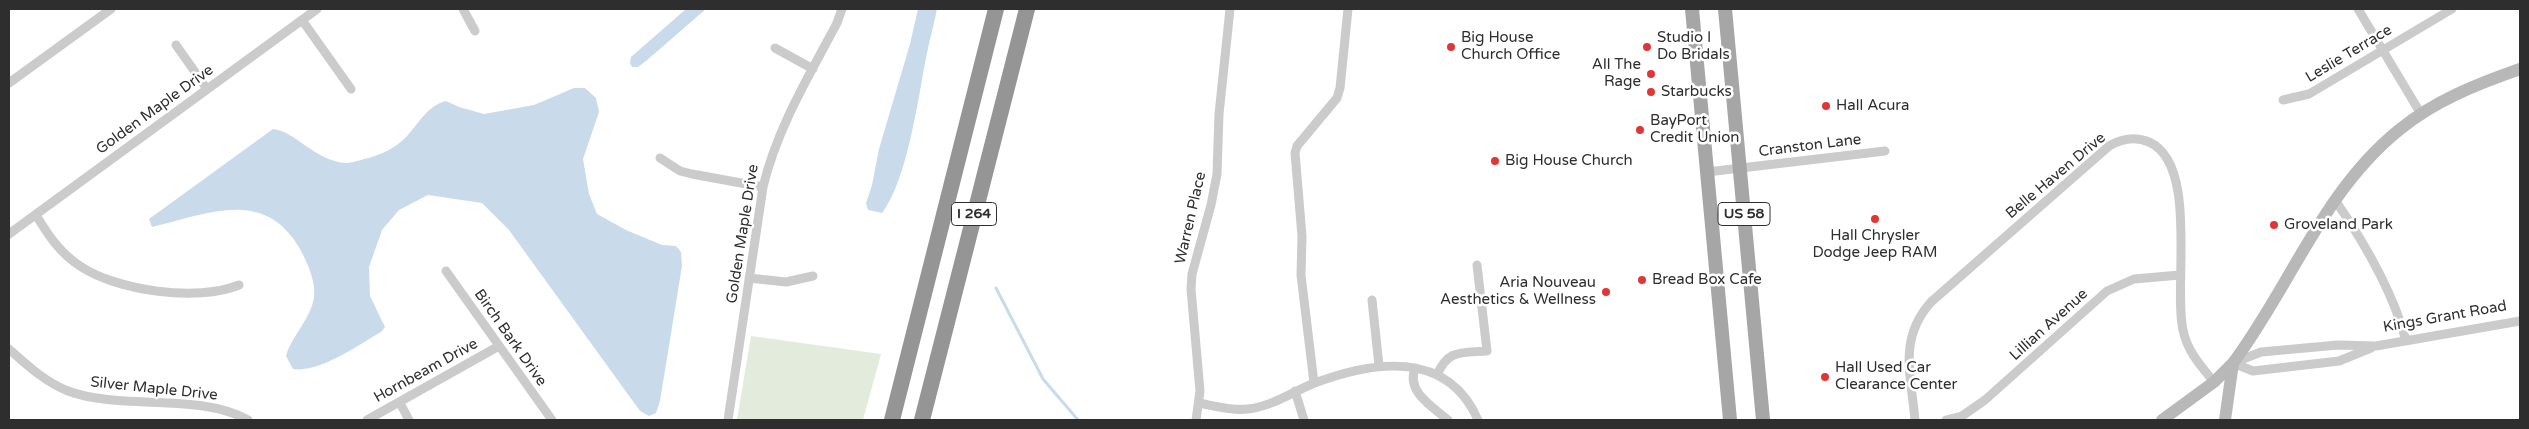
<!DOCTYPE html>
<html>
<head>
<meta charset="utf-8">
<style>
	body { margin:0 }
	#map { position:relative; width:2529px; height:429px; overflow:hidden; background:#fff; font-family:"Varela Round",sans-serif }
	canvas { display:block }
	.frame { position:absolute; inset:0; border:10px solid #2e2e2e; pointer-events:none }
</style>
</head>
<body>
<div id="map">
<canvas width="2529" height="429"></canvas>
<div class="frame"></div>
</div>
<script>
const context = document.querySelector('canvas').getContext('2d');
context.lineJoin = 'round';
function paint(path, color) { context.fillStyle = color; context.fill(path, 'evenodd'); }
function trace(path, color, width, dash) { context.strokeStyle = color; context.lineWidth = width; context.lineCap = dash ? 'butt' : 'round'; context.setLineDash(dash || []); context.stroke(path); }
function drawText(font, color, halo, rows, align = 'center') {
  context.font = font + ' "Varela Round",sans-serif'; context.lineWidth = 5; context.setLineDash([]); context.textBaseline = 'middle'; context.strokeStyle = halo; context.fillStyle = color; for (const [text, x, y, turn = 0] of rows) {
    context.save(); context.translate(x, y); context.rotate((+turn || 0) * Math.PI / 180); context.textAlign = isNaN(turn) ? turn : align; if (halo) context.strokeText(text, 0, 0); context.fillText(text, 0, 0); context.restore();
  }
}
const green = new Path2D(`
	M751,336L881,354L863,420H737Z`);
const water = new Path2D(`
	M686,9H706L646,61L638,67H632L630,63L631,57Z
	M918,9H937C934,25 929,41 926,58C918,99 907,181 882,213L868,210L866,203L872,185L879,149L910,44Z
	M574,88H585L596,98L599,112L583,159L589,194L597,214L626,230L662,245L676,246L681,252L682,266L660,401L656,413L649,416L640,411L509,230L482,203L428,195L399,210L382,230L369,267L370,296L385,327L381,332C358,345 320,373 293,369L286,356C292,335 311,319 314,297C316,281 307,262 300,249C264,187 208,214 152,227L149,219L273,129C295,131 314,160 345,163C350,163 358,161 364,159C379,156 396,148 407,136C420,122 427,106 446,101L459,107L484,114L534,105Z`);
const stream = new Path2D(`
	M996,288L1043,379L1078,420`);
const street = new Path2D(`
	M463,9L475,31
	M2358,9L2421,114
	M302,20L351,89
	M176,45L207,89
	M775,48L813,69
	M9,83L111,9
	M2283,100L2309,94L2452,9
	M660,158L680,171L692,174L763,187
	M1707,172L1885,151
	M2335,200C2364,242 2393,291 2406,341
	M36,215C48,235 60,253 80,266C117,291 198,302 239,285
	M9,234L317,9
	M446,271L552,420
	M749,278L786,282L813,276
	M1372,300L1379,366
	M9,349C27,365 45,382 68,391C122,411 197,392 248,420
	M2233,363L2261,352L2338,345L2376,346L2520,321
	M2233,363L2253,371L2339,361L2371,348
	M1415,368C1406,392 1432,406 1448,420
	M1437,375C1448,349 1461,353 1487,351L1477,265
	M1314,383L1301,275L1302,236L1295,153L1297,146L1337,98L1340,88L1348,9
	M1295,391L1304,420
	M400,403L409,420
	M1199,403C1215,406 1232,411 1248,409C1272,406 1291,393 1312,384C1372,361 1447,349 1478,420
	M367,420L499,346
	M728,420L763,187C777,128 809,76 837,23L842,9
	M1196,420L1200,391L1191,289L1192,274L1211,205L1217,174L1219,114L1230,9
	M1915,420C1911,375 1898,339 1931,302L2109,146C2121,139 2135,136 2149,142C2199,164 2173,286 2183,330C2187,351 2201,366 2214,382
	M1946,420L1962,416L1985,400L2107,291L2134,279L2180,275`);
const secondary = new Path2D(`
	M2162,420L2214,382L2233,363C2290,287 2323,191 2399,130C2434,101 2477,84 2520,69
	M2225,420L2233,363`);
const primary = new Path2D(`
	M1692,9L1730,420
	M1725,9L1763,420`);
const highway = new Path2D(`
	M892,420L996,9
	M922,420L1027,9`);
const markers = [
	[1451,47,5,"#df3638"],
	[1647,47,5,"#df3638"],
	[1651,74,5,"#df3638"],
	[1651,92,5,"#df3638"],
	[1826,106,5,"#df3638"],
	[1640,130,5,"#df3638"],
	[1495,161,5,"#df3638"],
	[1875,219,5,"#df3638"],
	[2274,225,5,"#df3638"],
	[1642,280,5,"#df3638"],
	[1606,292,5,"#df3638"],
	[1825,377,5,"#df3638"]
];
const shields = [
	[974,214,45],
	[1744,214,52]
];
const shieldNames = [
	["I 264",974,214],
	["US 58",1744,214]
];
const poiNames = [
	["Big House",1461,38],
	["Church Office",1461,55],
	["Studio I",1657,38],
	["Do Bridals",1657,55],
	["All The",1641,65,"right"],
	["Rage",1641,82,"right"],
	["Starbucks",1661,92],
	["Hall Acura",1836,106],
	["BayPort",1650,121],
	["Credit Union",1650,138],
	["Big House Church",1505,161],
	["Groveland Park",2284,225],
	["Hall Chrysler",1875,236,"center"],
	["Dodge Jeep RAM",1875,253,"center"],
	["Bread Box Cafe",1652,280],
	["Aria Nouveau",1596,283,"right"],
	["Aesthetics & Wellness",1596,300,"right"],
	["Hall Used Car",1835,368],
	["Clearance Center",1835,385]
];
const streetNames = [
	["Leslie Terrace",2349,54,-31],
	["Golden Maple Drive",155,110,-36],
	["Cranston Lane",1810,146,-7],
	["Belle Haven Drive",2056,176,-40],
	["Warren Place",1191,218,-77],
	["Golden Maple Drive",743,234,-81],
	["Kings Grant Road",2445,317,-10],
	["Lillian Avenue",2049,325,-42],
	["Birch Bark Drive",510,338,55],
	["Hornbeam Drive",426,371,-29],
	["Silver Maple Drive",154,389,6]
];
paint(green, '#e3ebdc');
paint(water, '#c9dbea');
trace(stream, '#c9dbea', 3);
trace(street, '#cbcbcb', 9);
trace(secondary, '#b8b8b8', 12);
trace(primary, '#a6a6a6', 14);
trace(highway, '#959595', 16);
for (const [x, y, r, color] of markers) { const dot = new Path2D(); dot.arc(x, y, r, 0, 2 * Math.PI); context.fillStyle = color; context.fill(dot); trace(dot, '#fff', 2); }
for (const [x, y, w] of shields) { const box = new Path2D(); box.roundRect(x - w / 2, y - 11.5, w, 23, 4); context.fillStyle = '#fff'; context.fill(box); trace(box, '#2e2e2e', 1); }
drawText('bold 14px', '#2e2e2e', null, shieldNames);
drawText('15px', '#2e2e2e', '#fff', poiNames, 'left');
drawText('15px', '#2e2e2e', '#fff', streetNames);
</script>
</body>
</html>
